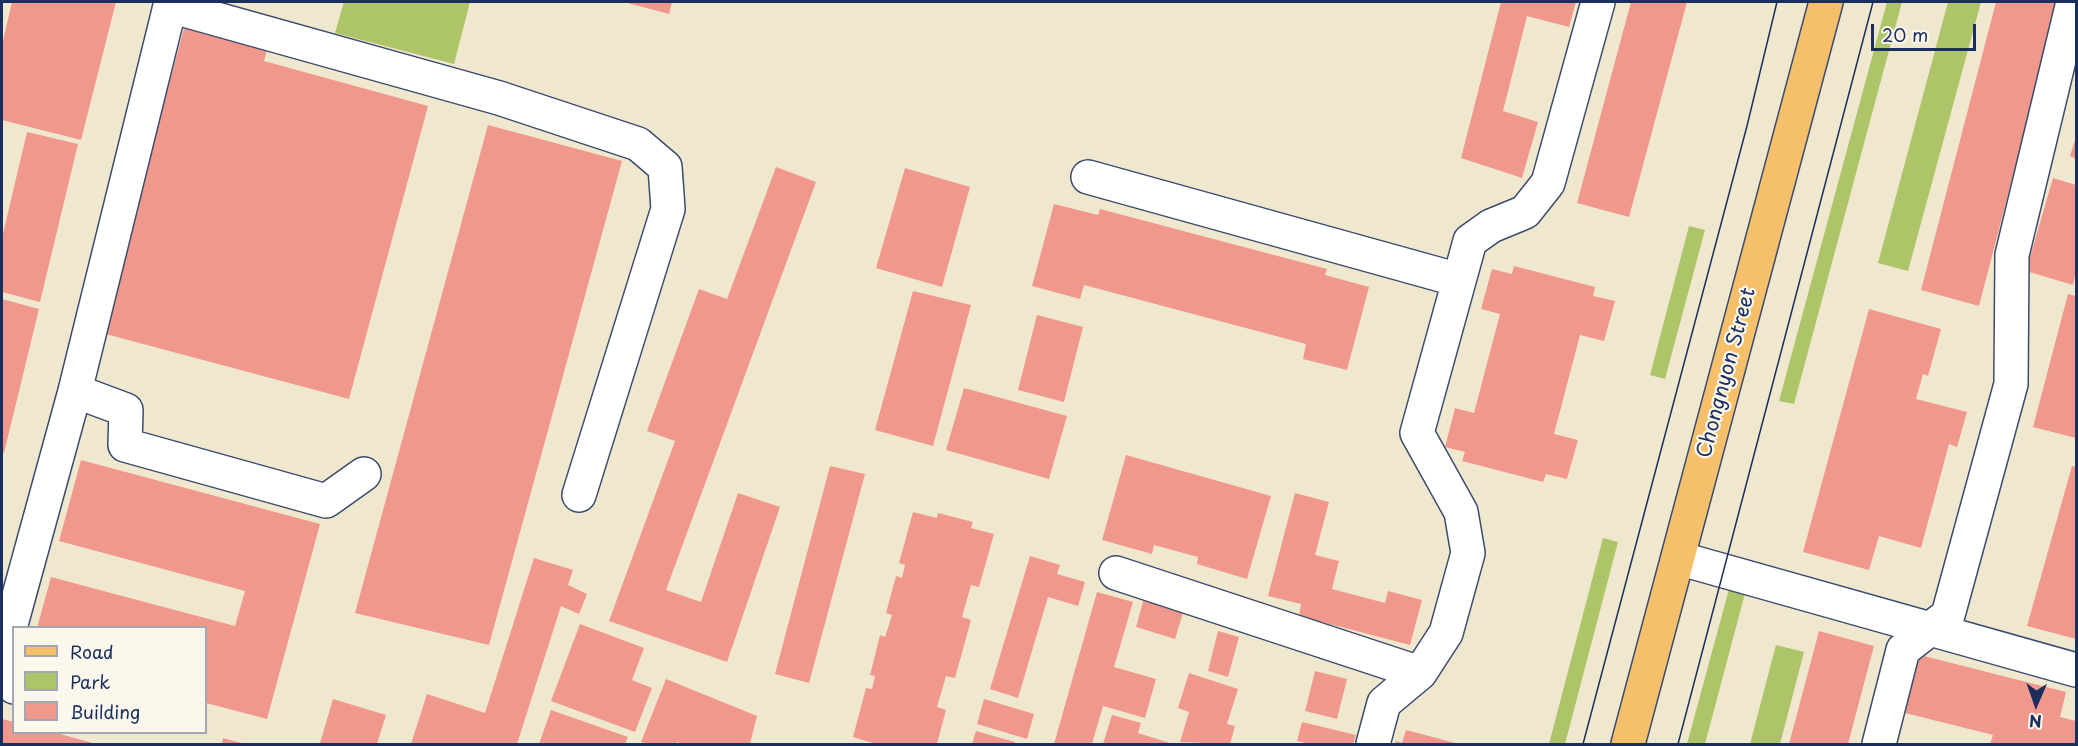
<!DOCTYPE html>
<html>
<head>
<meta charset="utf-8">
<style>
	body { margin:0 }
	#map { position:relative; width:2078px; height:746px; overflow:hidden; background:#f0e8ce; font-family:"Playpen Sans",sans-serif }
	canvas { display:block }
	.frame { position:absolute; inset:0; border:3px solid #1b2f5e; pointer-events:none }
	.legend { position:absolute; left:12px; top:626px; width:195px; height:108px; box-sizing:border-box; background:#fbf7ec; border:2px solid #a1a7b3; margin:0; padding:8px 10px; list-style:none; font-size:18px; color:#1b2f5e }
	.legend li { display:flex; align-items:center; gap:12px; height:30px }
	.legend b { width:30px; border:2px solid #a1a7b3 }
	.north { position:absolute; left:2006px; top:674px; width:60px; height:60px; -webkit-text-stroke:4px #fbf7ec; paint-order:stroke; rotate:182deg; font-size:16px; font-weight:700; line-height:24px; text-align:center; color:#1b2f5e }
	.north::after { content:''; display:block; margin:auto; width:21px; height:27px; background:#1b2f5e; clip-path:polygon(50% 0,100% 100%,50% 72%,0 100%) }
	.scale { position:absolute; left:1871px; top:24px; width:105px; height:27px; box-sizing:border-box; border:3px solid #1b2f5e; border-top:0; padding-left:8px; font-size:18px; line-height:21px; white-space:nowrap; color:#1b2f5e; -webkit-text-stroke:4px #fbf7ec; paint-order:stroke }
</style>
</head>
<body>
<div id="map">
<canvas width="2078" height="746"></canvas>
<div class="frame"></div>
<ul class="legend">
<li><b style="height:8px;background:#f6c06b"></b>Road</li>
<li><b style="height:16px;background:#aec469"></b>Park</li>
<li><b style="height:16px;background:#f1988d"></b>Building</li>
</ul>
<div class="north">N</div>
<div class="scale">20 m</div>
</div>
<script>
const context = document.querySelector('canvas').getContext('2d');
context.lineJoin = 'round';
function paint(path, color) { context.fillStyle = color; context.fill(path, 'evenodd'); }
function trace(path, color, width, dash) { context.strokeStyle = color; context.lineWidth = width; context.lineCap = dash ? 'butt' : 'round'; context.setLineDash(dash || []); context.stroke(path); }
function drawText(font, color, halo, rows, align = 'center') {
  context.font = font + ' "Playpen Sans",sans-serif'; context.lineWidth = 4.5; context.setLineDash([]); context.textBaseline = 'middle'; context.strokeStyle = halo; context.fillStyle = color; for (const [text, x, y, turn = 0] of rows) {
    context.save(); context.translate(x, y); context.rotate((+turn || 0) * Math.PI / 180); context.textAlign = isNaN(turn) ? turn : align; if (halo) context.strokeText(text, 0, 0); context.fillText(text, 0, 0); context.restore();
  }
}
const green = new Path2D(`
	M344,2H470L454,64L335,33Z
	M1887,2H1902L1794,404L1779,401Z
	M1948,2H1981L1908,271L1878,263Z
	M1689,226L1705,230L1665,379L1650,375Z
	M1603,538L1618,542L1565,744H1549Z
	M1732,578L1748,582L1705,744H1687Z
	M1776,645L1804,652L1780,744H1750Z`);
const building = new Path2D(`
	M12,2H116L81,140L2,120V45Z
	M624,2H672L669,14Z
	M1501,2H1576L1569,27L1527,16L1503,111L1538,122L1522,178L1461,158Z
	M1631,2H1687L1629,217L1577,203Z
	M1996,2H2058L1979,306L1921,290Z
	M186,21L269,43L264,61L428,106L349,399L102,333Z
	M488,125L622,161L489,645L355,613Z
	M27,132L78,144L40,302L2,292V238Z
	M2076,137V159L2070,156Z
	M776,167L816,182L666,590L701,602L738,493L780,507L727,662L609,621L675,441L647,431L699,289L727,299Z
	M905,168L970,187L942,287L876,268Z
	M2053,178L2076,185V271L2073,285L2026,271Z
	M1054,204L1098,215L1100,209L1327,269L1325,275L1369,287L1347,370L1303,359L1306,344L1084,285L1080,299L1032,286Z
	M1514,266L1595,287L1593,296L1615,301L1604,341L1580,335L1554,434L1578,440L1567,479L1546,474L1543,482L1462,461L1465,452L1445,447L1455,408L1474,413L1500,314L1481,309L1492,269L1512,274Z
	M913,291L971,305L933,446L875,430Z
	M2068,294L2076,296V438L2033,427Z
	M2,299L39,309L4,453L2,452Z
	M1869,309L1941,329L1928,376L1923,374L1916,399L1967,412L1957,447L1949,444L1921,548L1879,536L1869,570L1803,552Z
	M1037,315L1083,327L1064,402L1018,390Z
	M964,388L1067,416L1049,479L946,450Z
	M1126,455L1271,496L1247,579L1197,564L1198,557L1154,545L1152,554L1102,540Z
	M81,460L320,524L267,719L206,703V628H37L51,577L235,626L245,591L59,541Z
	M830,466L865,474L809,683L775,674Z
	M2072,466L2076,467V639L2027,626Z
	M1295,493L1329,502L1315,555L1339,561L1332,589L1385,603L1388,591L1422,600L1410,645L1299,616L1301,604L1268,596Z
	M913,512L937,518L938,513L973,522L971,528L994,534L979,587L971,585L962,617L971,620L955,678L946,676L937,707L946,710L937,744H876L853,737L866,688L872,689L875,676L870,675L880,635L885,637L892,615L886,613L896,576L902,578L905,565L899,563Z
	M1030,556L1060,565L1057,574L1085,582L1078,606L1048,597L1018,698L990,689Z
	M534,558L573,570L568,585L587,594L579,614L561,606L517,744H411L427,694L485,713Z
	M1146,591L1186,603L1175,639L1136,627Z
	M1097,592L1133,602L1114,667L1156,679L1145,718L1103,706L1092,744H1054Z
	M580,624L644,648L632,680L652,688L635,732L551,701Z
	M1218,631L1239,637L1228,677L1208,671Z
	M1819,631L1874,646L1848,744H1789Z
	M1920,655L2066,692L2060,717L2076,721V744H1990L1993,735L1905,713Z
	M1315,671L1347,679L1337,719L1305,711Z
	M1189,673L1238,689L1227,724L1235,726L1230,744L1180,742L1189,712L1178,708Z
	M666,679L757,716L750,744H683L677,742L676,744H648L641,742Z
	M333,699L386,715L377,744L320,743Z
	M984,699L1034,714L1027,739L977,724Z
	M551,710L628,737L625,744H539Z
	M1112,715L1141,723L1138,733L1173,744H1103Z
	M2,719L14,722V732H53L96,744H2Z
	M1302,722L1356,735L1353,744H1310L1297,741Z
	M1406,730L1459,744H1395L1396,741L1402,743Z
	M976,731L1015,742L1014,744H972Z
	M223,738L245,744H222Z`);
const minor = new Path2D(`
	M170,6L499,98L638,144L665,167L668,209L579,495
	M1088,177L1459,280
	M75,391L126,410L125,445L326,501L364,474
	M1678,558L2076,670
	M1116,573L1420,673
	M14,687L3,675L4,650L75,391L171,2
	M1373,744L1384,703L1420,673L1446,633L1468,553L1461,512L1417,433L1470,241L1491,226L1525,212L1548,183L1598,2
	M1879,744L1903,650L1948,615L2011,384L2012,255L2073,2`);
const major = new Path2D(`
	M1628,744L1826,2`);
const tram = new Path2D(`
	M1583,744L1747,126L1777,2
	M1678,744L1873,2`);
const streetNames = [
	["Chongnyon Street",1727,373,-75]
];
paint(green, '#aec469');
paint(building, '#f1988d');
trace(minor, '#3b4b6f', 36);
trace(major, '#3b4b6f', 36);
trace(minor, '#fff', 33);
trace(major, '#f6c06b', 33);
trace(tram, '#1b2f5e', 1.5);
drawText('20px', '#1b2f5e', '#fbf7ec', streetNames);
</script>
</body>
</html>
